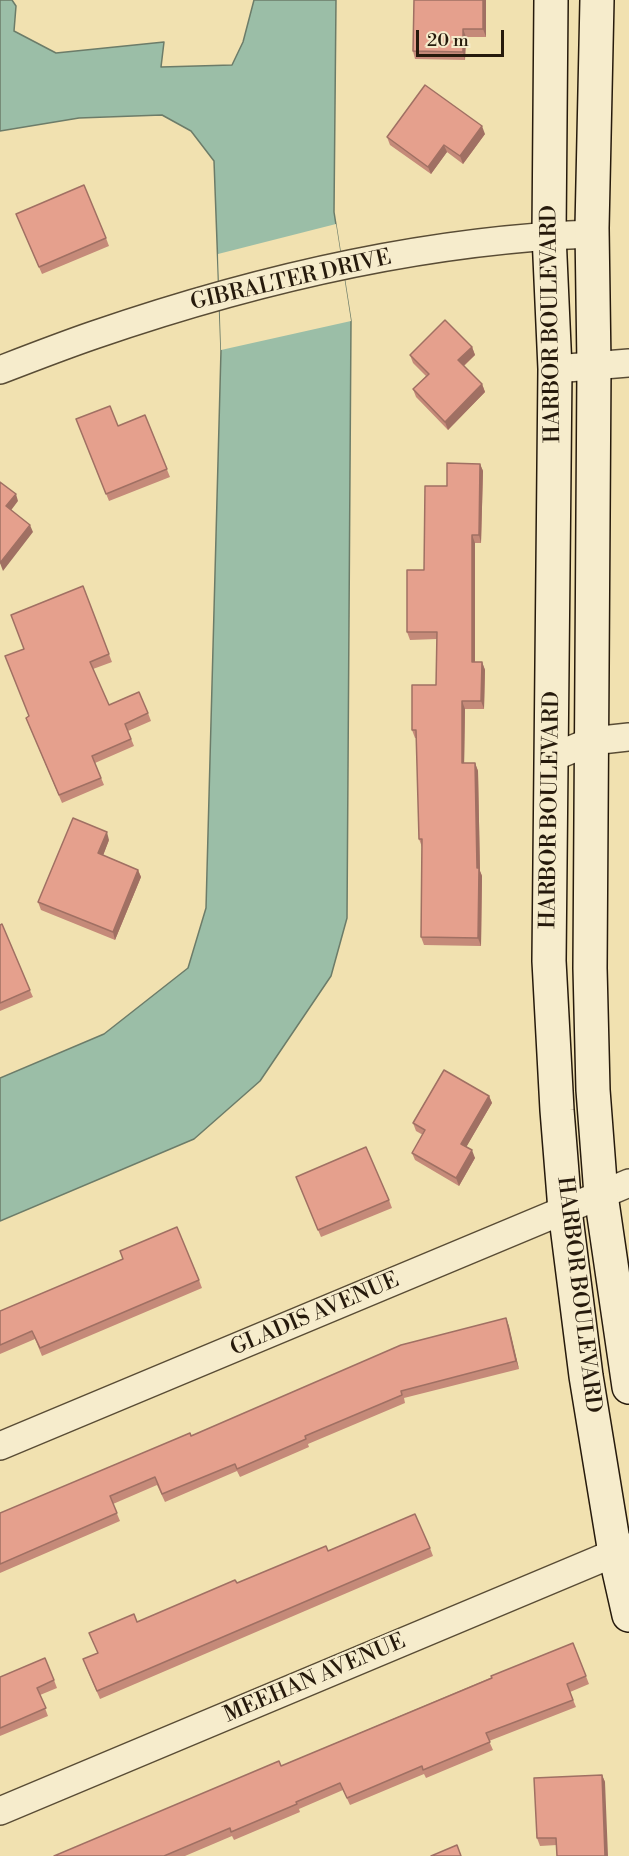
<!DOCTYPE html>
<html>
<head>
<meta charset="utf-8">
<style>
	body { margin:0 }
	#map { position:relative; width:629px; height:1856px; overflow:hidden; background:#f1e1b0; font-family:"Libre Bodoni",serif }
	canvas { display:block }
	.scale { position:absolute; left:416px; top:30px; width:88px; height:27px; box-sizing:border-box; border:3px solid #261a0c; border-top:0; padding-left:8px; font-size:18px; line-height:21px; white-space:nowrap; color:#261a0c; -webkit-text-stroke:4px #f6eccc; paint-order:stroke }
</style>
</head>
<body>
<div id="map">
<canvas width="629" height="1856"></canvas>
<div class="scale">20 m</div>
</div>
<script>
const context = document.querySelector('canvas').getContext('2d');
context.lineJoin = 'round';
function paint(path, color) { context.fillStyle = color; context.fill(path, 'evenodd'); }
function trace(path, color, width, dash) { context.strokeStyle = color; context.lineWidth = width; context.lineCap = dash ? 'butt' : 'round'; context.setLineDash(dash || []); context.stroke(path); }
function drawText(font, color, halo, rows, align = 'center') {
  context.font = font + ' "Libre Bodoni",serif'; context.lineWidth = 4.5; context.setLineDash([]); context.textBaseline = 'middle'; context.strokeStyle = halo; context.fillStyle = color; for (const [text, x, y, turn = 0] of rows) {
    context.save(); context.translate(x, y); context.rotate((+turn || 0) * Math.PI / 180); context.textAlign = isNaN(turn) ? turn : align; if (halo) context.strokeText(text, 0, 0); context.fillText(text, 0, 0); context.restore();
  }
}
const water = new Path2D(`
	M0,0H12L16,6L14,31L56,53L164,42L161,67L232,65L243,42L254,0H336L334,212L351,321L347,918L331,976L260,1081L194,1139L0,1221V1078L104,1034L188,968L206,908L221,350L214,161L191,131L162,115L79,118L0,131Z`);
const pier = new Path2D(`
	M336,224L351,321L221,350L218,254Z`);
const street = new Path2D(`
	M555,369L629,363
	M0,370C31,358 62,346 94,335C254,280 423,240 592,234
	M551,758L592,741L629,737
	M0,1446L629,1183
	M0,1811L629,1547`);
const secondary = new Path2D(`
	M551,0L549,235L555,369L549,961L557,1110L565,1210L586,1376L615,1553L629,1615
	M597,0L592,228L594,366L590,968L593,1090L601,1195L629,1387`);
const wall = new Path2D(`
	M414,0H486V37H466L465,60L415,59L413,51Z
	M485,134L463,164L447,152L431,174L390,145L387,137Z
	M19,221L106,238L109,246L42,274Z
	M472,347L475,355L464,366L482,384L485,392L448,430L416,397L413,389L426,376L413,363L410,355Z
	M145,415L170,477L109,501L76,419L118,426Z
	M480,464L483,471L481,543H475V662H482L485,670L484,709H465L464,763H475L478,771L480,871L482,876L481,946L424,945L421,937L422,847L419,839L417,738H415L412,730L436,685L437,639L410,640L407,632L447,486Z
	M83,586L112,662L93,669L109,705L148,713L151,721L128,731L134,746L95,763L104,785L62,803L26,718L29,716L24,649Z
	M109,840L103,855L138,870L141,877L115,940L41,910L38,902Z
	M0,925L33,997L0,1011Z
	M489,1096L492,1103L466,1147L475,1158L459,1186L415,1160L412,1153L423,1135L416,1131L413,1123Z
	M299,1184L389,1200L392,1208L321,1237Z
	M199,1280L202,1288L42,1356L35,1339L0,1354V1311Z
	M506,1318L519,1369L404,1398L405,1403L308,1444L309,1447L240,1477L237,1471L165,1502L157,1485L113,1504L120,1521L0,1573V1513L191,1436Z
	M430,1548L433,1556L100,1699L86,1667L137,1622L237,1583L328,1551Z
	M573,1643L589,1684L570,1692L576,1707L489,1741L493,1750L426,1778L424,1774L350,1805L343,1790L299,1809L300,1812L234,1840L232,1836L185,1856H54L281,1766Z
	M0,1677L54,1680L57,1688L40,1695L48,1716L0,1736Z
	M602,1775L605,1782L557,1845L540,1846L537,1838Z`);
const shadedWall = new Path2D(`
	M483,0H486V37L483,29Z
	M463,29L466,37L465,60L463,52Z
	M482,126L485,134L463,164L460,156Z
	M444,145L447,152L431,174L428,167Z
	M472,347L475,355L461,368L458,360Z
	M482,384L485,392L448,430L445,422Z
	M480,464L483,471L481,543L479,535Z
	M16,494L18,501L9,513L6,506Z
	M30,525L33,532L3,571L0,563Z
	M472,535L475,543V670L472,662Z
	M482,662L485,670L484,709L481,701Z
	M462,701L465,709L464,771L462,763Z
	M475,763L478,771L480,871L482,876L481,946L478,938Z
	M107,832L109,840L101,861L98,853Z
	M138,870L141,877L115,940L113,932Z
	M489,1096L492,1103L464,1151L461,1144Z
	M472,1150L475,1158L459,1186L456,1178Z
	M506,1318L509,1326L519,1369L516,1361Z
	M602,1775L605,1782L608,1856H605Z`);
const building = new Path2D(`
	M414,0H483V29H463V52L413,51Z
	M425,85L482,126L460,156L444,145L428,167L387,137Z
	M84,185L106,238L39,267L16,214Z
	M445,320L472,347L458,360L482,384L445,422L413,389L429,374L410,355Z
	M110,406L118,426L145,415L167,469L106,494L76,419Z
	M447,463L480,464L479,535H472V662H482L481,701H462V763H475L477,868H479L478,938L421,937L422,839H419L416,730H412V685H436L437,632H407V570H424L425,486H447Z
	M0,482L16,494L6,506L30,525L0,563Z
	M83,586L109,654L90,662L109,705L139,692L148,713L125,724L131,739L92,756L101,778L59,795L26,718L29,716L5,656L24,649L11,615Z
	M73,818L107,832L98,853L138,870L113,932L38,902Z
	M2,924L30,990L0,1003V925Z
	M444,1070L489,1096L461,1144L472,1150L456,1178L412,1153L425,1130L413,1123Z
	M366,1147L389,1200L318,1230L296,1177Z
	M177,1227L199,1280L40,1348L32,1331L0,1345V1311L123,1259L120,1251Z
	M506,1318L516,1361L401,1391L402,1395L305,1436L306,1439L237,1469L235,1464L162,1494L155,1477L110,1496L117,1513L0,1564V1513L190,1433L191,1436L401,1345Z
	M415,1514L430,1548L97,1691L83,1659L98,1653L89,1633L134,1614L137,1622L235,1580L237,1583L326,1546L328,1551Z
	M573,1643L586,1676L567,1684L573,1700L486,1733L490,1742L423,1770L422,1766L347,1798L340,1783L296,1802L297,1804L231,1832L230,1828L164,1856H54L279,1761L281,1766L492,1678L491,1676Z
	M45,1658L54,1680L37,1688L46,1708L0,1728V1677Z
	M602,1775L605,1856H557L556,1838H537L534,1778Z
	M457,1845L461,1856H431Z`);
const streetNames = [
	["GIBRALTER DRIVE",291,281,-13],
	["HARBOR BOULEVARD",552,324,-91],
	["HARBOR BOULEVARD",551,810,-89],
	["HARBOR BOULEVARD",578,1295,83],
	["GLADIS AVENUE",315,1315,-23],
	["MEEHAN AVENUE",315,1679,-23]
];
paint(water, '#9bbea7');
trace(water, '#6c7c69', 1.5);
paint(pier, '#f1e1b0');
trace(street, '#594c35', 30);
trace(secondary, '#261a0c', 36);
trace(street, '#f6eccc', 27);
trace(secondary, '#f6eccc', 33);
paint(wall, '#c58a79');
paint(shadedWall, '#a07063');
paint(building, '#e5a08d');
trace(building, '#a07063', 1.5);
drawText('22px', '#261a0c', '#f6eccc', streetNames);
</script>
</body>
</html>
